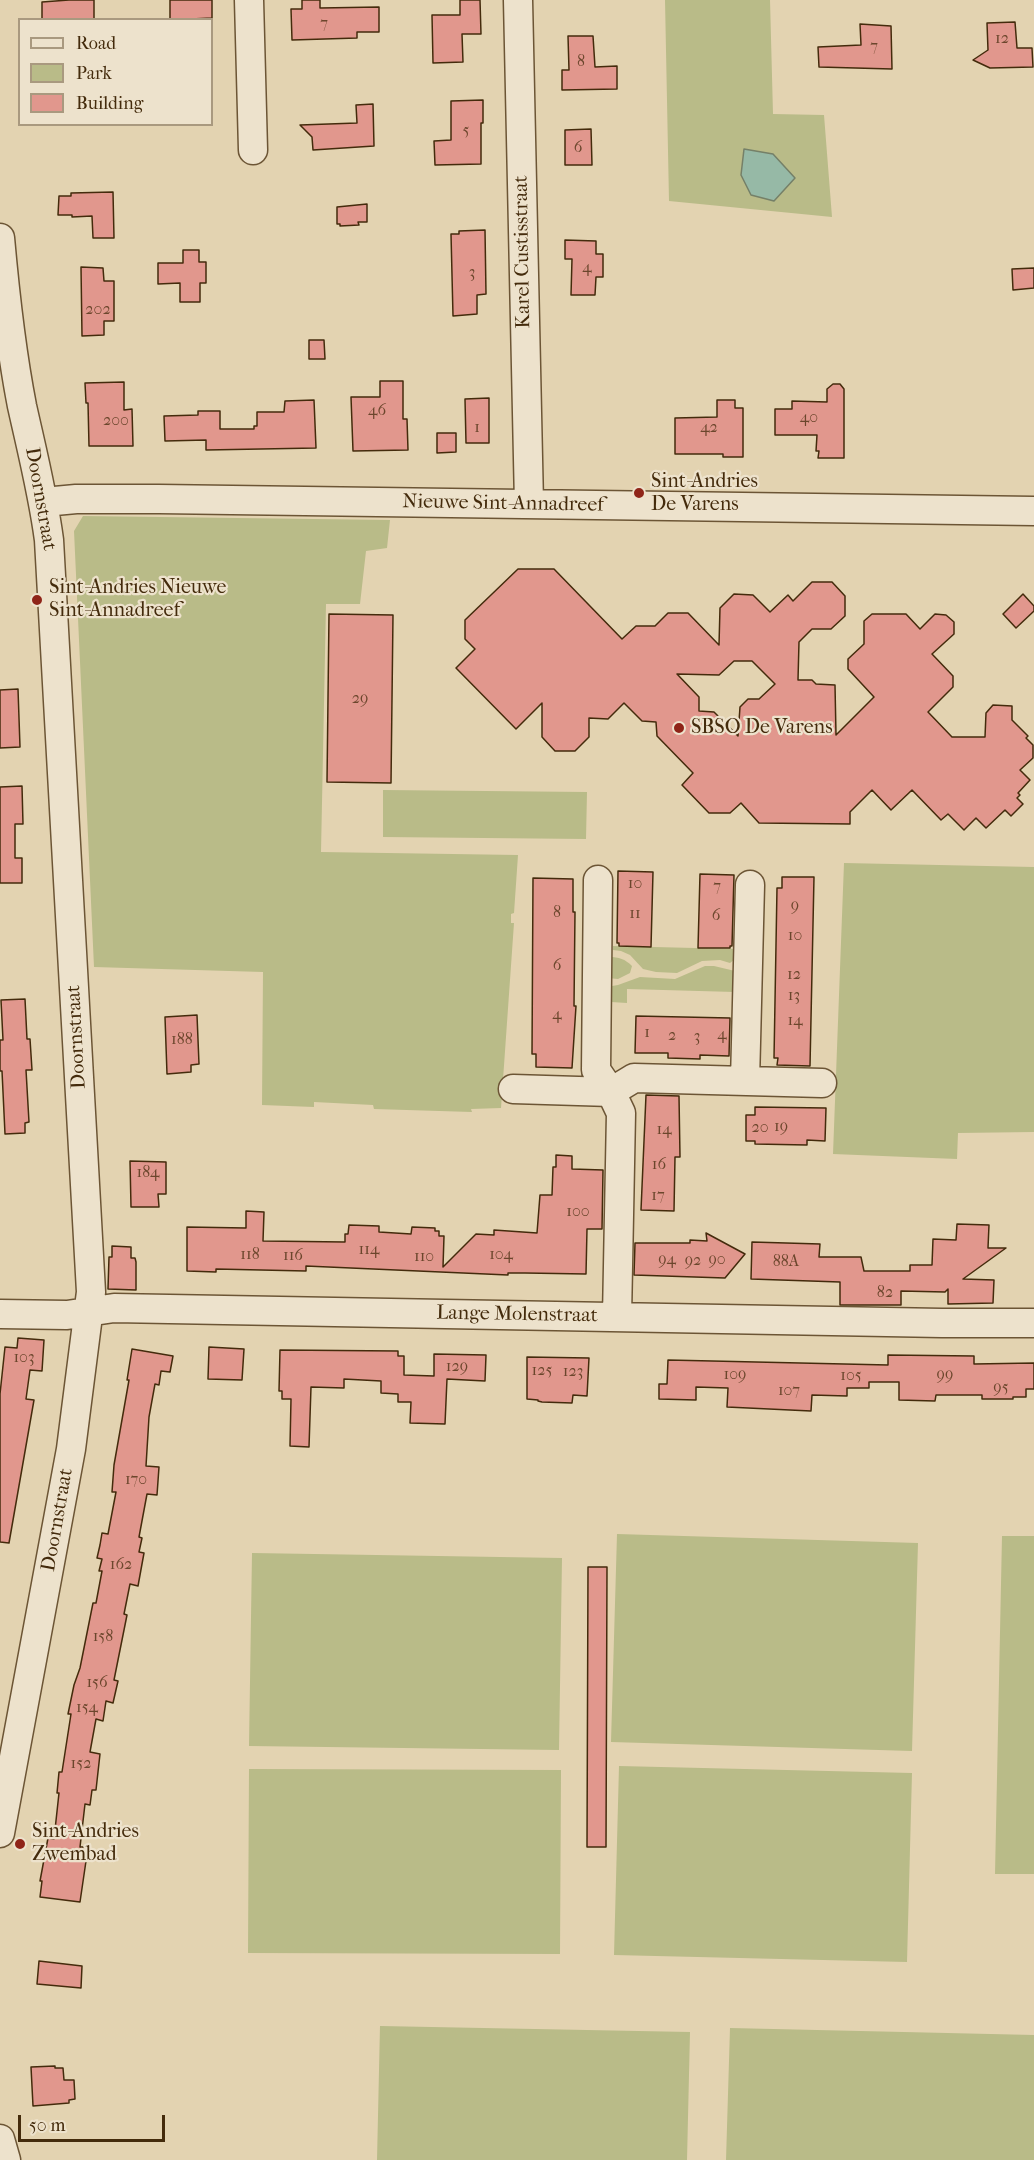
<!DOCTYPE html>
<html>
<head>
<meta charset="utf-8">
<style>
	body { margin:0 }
	#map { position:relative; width:1034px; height:2160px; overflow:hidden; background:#e3d3b1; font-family:"IM FELL French Canon",serif }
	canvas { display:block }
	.legend { position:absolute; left:18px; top:18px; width:195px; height:108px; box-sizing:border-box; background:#ede2cc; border:2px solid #a9997f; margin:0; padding:8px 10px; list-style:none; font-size:18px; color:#442b0c }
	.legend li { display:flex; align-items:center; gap:12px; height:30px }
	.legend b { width:30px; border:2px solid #a9997f }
	.scale { position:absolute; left:18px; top:2115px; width:147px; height:27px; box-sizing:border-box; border:3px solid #442b0c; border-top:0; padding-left:8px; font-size:18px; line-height:21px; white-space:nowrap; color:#442b0c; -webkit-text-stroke:4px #ede2cc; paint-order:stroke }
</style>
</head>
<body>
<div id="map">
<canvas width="1034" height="2160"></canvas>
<ul class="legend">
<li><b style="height:8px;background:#ede2cc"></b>Road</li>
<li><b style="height:16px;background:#b9bb88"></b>Park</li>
<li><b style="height:16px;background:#e1978d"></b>Building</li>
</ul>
<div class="scale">50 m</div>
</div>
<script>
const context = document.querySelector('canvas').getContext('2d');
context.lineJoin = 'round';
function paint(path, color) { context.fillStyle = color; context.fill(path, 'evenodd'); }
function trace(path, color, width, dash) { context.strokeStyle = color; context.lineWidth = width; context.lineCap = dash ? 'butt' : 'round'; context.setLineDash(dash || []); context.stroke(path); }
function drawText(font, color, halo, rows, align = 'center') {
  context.font = font + ' "IM FELL French Canon",serif'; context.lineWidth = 4.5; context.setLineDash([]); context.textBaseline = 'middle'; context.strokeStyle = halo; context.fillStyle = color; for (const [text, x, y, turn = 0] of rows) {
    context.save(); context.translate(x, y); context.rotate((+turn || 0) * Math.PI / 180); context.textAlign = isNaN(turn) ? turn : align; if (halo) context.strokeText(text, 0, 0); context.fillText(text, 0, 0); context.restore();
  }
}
const green = new Path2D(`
	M665,0H770L773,114L824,115L832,217L669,201Z
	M83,516L390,520L387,548L366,551L360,604H326L321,852L518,855L514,913L511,914V923H514L501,1108L471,1109L472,1112L374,1109L373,1105L314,1102V1107L262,1105L263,972L94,967L74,531Z
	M383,790L587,792L586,839L383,837Z
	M844,863L1034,867V1132L958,1133L957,1159L833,1154Z
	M613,946L736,949L735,959L730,963L720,960L702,961L677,973L656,972L643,969L630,955L621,951L613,950Z
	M609,957C619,957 625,959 632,966L630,973L618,979L607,978Z
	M705,966H714L735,971V992L627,989V1003L611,1002L612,986L618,985L640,977L675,979Z
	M617,1534L918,1543L912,1751L611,1742Z
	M1002,1536H1034V1874H995Z
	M252,1553L562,1558L559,1750L249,1746Z
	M619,1766L912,1773L907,1962L614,1955Z
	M249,1769L561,1770L560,1954L248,1953Z
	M380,2026L690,2032L687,2160H377Z
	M730,2028L1034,2035V2160H726Z`);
const water = new Path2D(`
	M744,149L773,154L795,178L774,201L751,195L741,175Z`);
const building = new Path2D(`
	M69,0H94V20H42V2Z
	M170,0H212V18L170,20Z
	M302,0H320V8L379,7V32H357V38L292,40L291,9H302Z
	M460,0H480L481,34H462L463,62L433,63L432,15H460Z
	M1015,22L1017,48H1032L1033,67L990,68L973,60L988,50L987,23Z
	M860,24L891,26L892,69L819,67L818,47L861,45Z
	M568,36H593L595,67L617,66V89L562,90V70H569Z
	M483,100V123H481V164L435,165L434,141L451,140V101Z
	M373,104L374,146L313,150L312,137L300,125L357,123L356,105Z
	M591,129L592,165H565V130Z
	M113,192L114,238H93L92,216L72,217V215H58L59,196H71V193Z
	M367,204V222H358L359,225L340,226V224H337V207Z
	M485,230L486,294L477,295V314L453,316L451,234H459V231Z
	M565,240L596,241V254H603V277H596L595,295H571L572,259H565Z
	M183,250H199V262H206V283H200V302H180V283L158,284V263H183Z
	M81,267L103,268L104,281H114V321H104V335L82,336Z
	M1034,268V288L1013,290L1012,269Z
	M309,340H324L325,359H309Z
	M380,381H403V419H407L408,450L353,451L351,397H380Z
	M124,382V410L132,409L133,446H89L88,403H86L85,383Z
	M833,384H840L844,389V458H818L819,451H816L817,435H775V409H792V401L827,402V389Z
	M489,398V443H466L465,399Z
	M314,400L316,448L206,450V440L165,441L164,416L198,415V411H220V429H254V426H257V412H284L285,401Z
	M717,400H735V408H743V457H723V454H675V418L717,417Z
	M437,433H456V452L437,453Z
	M518,569H554L622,639L636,626H655L668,613H688L719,645L720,608L734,594L753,595L770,612L788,595L793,601L812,582H832L845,596V616L831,629H812L799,642L798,680H812L816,684L835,685L836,735L874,697L848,669V659L864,644V621L872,614H906L920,629L935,614L946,615L954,622V634L932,654L953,676V687L928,712L952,737H985L986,713L993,705L1012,706V720L1028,736L1026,738L1033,745V758L1020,770L1030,780L1018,793L1020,795L1017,798L1023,804L1011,816L1005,810L986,828L976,818L964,830L948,814L941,820L912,790L891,810L872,790L850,812V824L759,823L741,803L730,813H709L682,785L693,773L657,736L656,722L642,721L624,703L608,719L589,718V737L575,751H555L542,737V703L516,729L456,668L475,649L465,639V620ZM734,661H752L775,684L759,699H748L740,707L738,736L714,712L699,711V697L677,674L719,675Z
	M1023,594L1034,606V611L1016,628L1003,614Z
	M329,614L393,615L391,783L327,782Z
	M18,689L20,747L0,748V690Z
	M22,786L23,824H15V858H22V883H0V787Z
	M618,871L653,872L651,947L619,946V943H617Z
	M700,874L734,875L732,946H730V948H698Z
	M782,877H814L810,1066L777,1065L778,1058H774L777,888H782Z
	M533,878L573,879V912H575L574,1006H576L572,1068L536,1067V1054H532Z
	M25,999L27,1039H30L32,1070H26L29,1122L25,1123V1133L5,1134L2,1071H0V1040H3L1,1000Z
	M197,1015L199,1064L191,1065V1072L167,1074L165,1017Z
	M636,1016L730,1018L729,1056L700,1055V1059L668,1058V1053H635Z
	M646,1095L679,1096L680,1157H675L674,1211L641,1210Z
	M755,1107L826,1108L825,1141L807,1140V1145L755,1144V1141H746V1115H755Z
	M556,1155L572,1156V1169L603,1170L602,1229H587L586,1274L525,1273H508V1275L306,1266V1271L216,1269V1272L187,1271V1227L246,1228V1211L264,1212L263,1241L345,1242V1234H348L349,1225L379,1226V1232L411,1234L412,1227L435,1228V1231H439V1236H444L443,1267L476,1234L494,1235V1230L537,1233L540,1195H552L553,1167H556Z
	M130,1161L166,1162V1194H158L159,1207H131Z
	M957,1224L989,1225L988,1248H1006L963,1279L994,1280L993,1303L948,1304V1289L945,1292L901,1291V1305H840V1282L751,1279L752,1242L820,1244L819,1257H861L864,1271H910V1265H932L933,1239L956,1240Z
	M706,1233L745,1254L725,1278L634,1275L635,1243H690V1240L707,1241Z
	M112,1246L131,1247V1258H135L136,1262V1290L108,1289L109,1257H112Z
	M18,1338L44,1340L42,1371L30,1370L26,1399L34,1400L9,1543L0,1542V1394L5,1347L17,1348Z
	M209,1347L244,1349L242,1380L208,1379Z
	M132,1349L173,1356L170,1372L161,1371L159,1385L155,1384L149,1417L146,1466L159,1467L157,1495L147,1494L139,1537L142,1538L139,1552L144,1553L138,1586L130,1584L124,1614L127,1615L114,1680L118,1681L113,1703L106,1701L103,1721L96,1719L90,1752L100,1754L96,1790H92L90,1805L85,1804L80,1847H83L81,1860L86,1861L80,1902L40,1897L42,1881H40L48,1838L54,1839L59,1793H57L59,1772H62L71,1714H68L74,1685L80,1668L93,1603H96L102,1571H99L102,1559L97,1558L100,1545L102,1533L108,1534L116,1492H112L114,1465L129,1380H127Z
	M280,1350L398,1351V1356H404V1375L434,1376V1354L486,1355L485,1381L447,1379L445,1424L410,1423L411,1402H398V1394L381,1393V1381L344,1379V1388L311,1387L309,1447L290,1446L291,1399H282V1391H279Z
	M888,1355L974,1356V1364L1034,1363V1389H1026V1397H1013V1399H982V1395H936L935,1401L899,1400V1382H869V1388H847V1396L812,1395L811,1411L727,1407L728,1388L696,1387V1400L659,1399V1384H667L668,1360L888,1365Z
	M527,1357L589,1358L587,1396L573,1395L572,1403L542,1402L538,1401V1400L527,1399Z
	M588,1567H607L606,1847H587Z
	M39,1961L82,1966L81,1988L37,1984Z
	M55,2066V2068H63L64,2080H74L75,2099L69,2100V2103L33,2106L31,2067Z`);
const minor = new Path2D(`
	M249,0L253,150
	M518,0L529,504
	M0,238C5,294 11,350 22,406C32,451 43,494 49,540L91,1292L71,1449L0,1833
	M44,502L76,499H159L1034,511
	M598,880L596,1070L611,1092L621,1113L617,1317
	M745,1081L750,885
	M513,1089L611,1092L634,1078L822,1083
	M0,1314L67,1315L114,1308L942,1323H1034
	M0,2139L6,2160`);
const markers = [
	[639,493,6,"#8f2418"],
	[37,600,6,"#8f2418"],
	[679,728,6,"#8f2418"],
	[20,1844,6,"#8f2418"]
];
const numberNames = [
	["7",324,24],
	["12",1002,39],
	["7",874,47],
	["8",581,62],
	["5",466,131],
	["6",578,148],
	["4",587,268],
	["3",472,273],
	["202",98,310],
	["46",377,411],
	["40",809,418],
	["200",116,421],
	["1",477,428],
	["42",709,428],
	["29",360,699],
	["10",635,884],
	["7",717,887],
	["9",795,906],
	["8",557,913],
	["11",635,914],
	["6",716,916],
	["10",795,936],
	["6",557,966],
	["12",794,975],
	["13",794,996],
	["4",557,1015],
	["14",795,1021],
	["1",647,1033],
	["4",722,1035],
	["2",672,1036],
	["3",697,1037],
	["188",182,1040],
	["19",781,1127],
	["20",760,1128],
	["14",664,1130],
	["16",659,1165],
	["184",148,1173],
	["17",658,1196],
	["100",578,1212],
	["114",369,1250],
	["118",250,1255],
	["104",501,1255],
	["116",293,1256],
	["110",424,1257],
	["94",667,1260],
	["90",717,1260],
	["92",693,1261],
	["88A",786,1262],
	["82",885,1293],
	["103",24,1358],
	["129",457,1367],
	["125",542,1371],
	["123",573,1372],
	["109",735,1375],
	["99",945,1375],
	["105",851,1376],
	["95",1001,1388],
	["107",789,1391],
	["170",136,1480],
	["162",121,1565],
	["158",103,1637],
	["156",97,1683],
	["154",87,1708],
	["152",81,1764]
];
const streetNames = [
	["Karel Custisstraat",523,252,-91],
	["Doornstraat",40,499,80],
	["Nieuwe Sint-Annadreef",503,504,1],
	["Doornstraat",77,1037,-93],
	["Lange Molenstraat",517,1315,1],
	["Doornstraat",58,1520,-80]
];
const poiNames = [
	["Sint-Andries",651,482],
	["De Varens",651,505],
	["Sint-Andries Nieuwe",49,588],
	["Sint-Annadreef",49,611],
	["SBSO De Varens",691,728],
	["Sint-Andries",32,1832],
	["Zwembad",32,1855]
];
paint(green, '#b9bb88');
paint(water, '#96b9a6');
trace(water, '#758068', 1.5);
paint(building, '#e1978d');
trace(building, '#442b0c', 1.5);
trace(minor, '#6c5535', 31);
trace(minor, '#ede2cc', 28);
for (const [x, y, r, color] of markers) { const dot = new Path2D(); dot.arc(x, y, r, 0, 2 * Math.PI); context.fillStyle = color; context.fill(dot); trace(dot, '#ede2cc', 2); }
drawText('16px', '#6b462c', null, numberNames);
drawText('20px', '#442b0c', '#ede2cc', streetNames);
drawText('20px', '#442b0c', '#ede2cc', poiNames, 'left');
</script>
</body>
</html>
